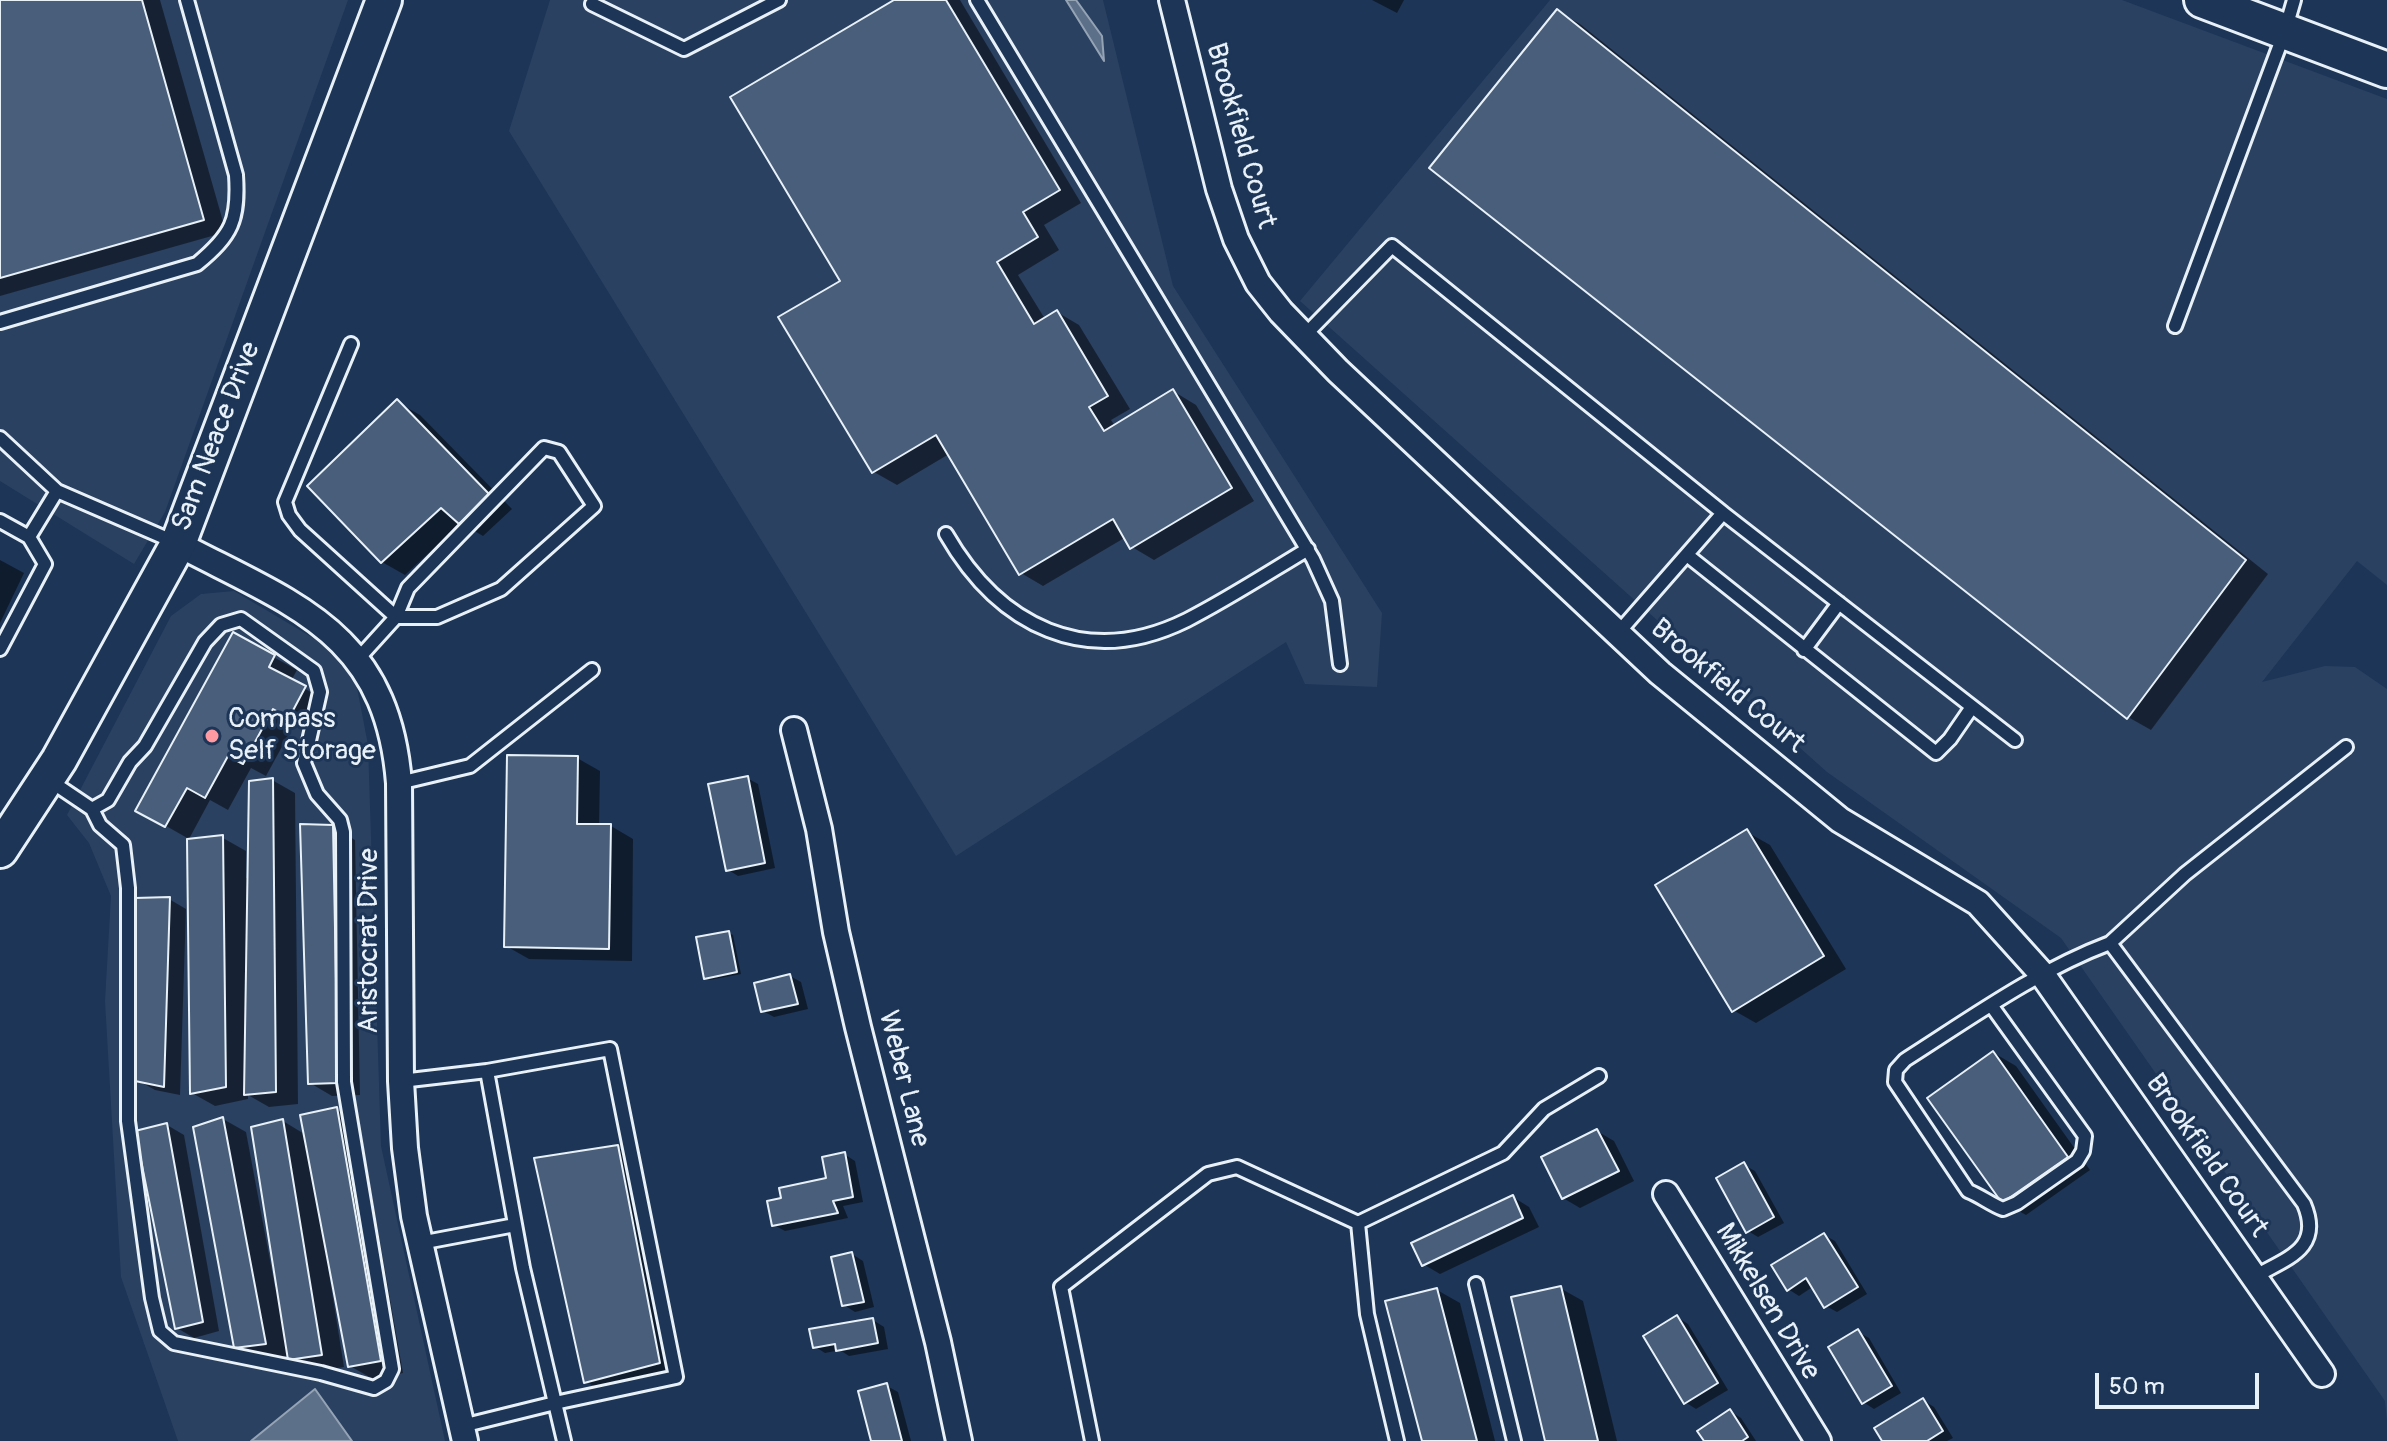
<!DOCTYPE html>
<html>
<head>
<meta charset="utf-8">
<style>
	body { margin:0 }
	#map { position:relative; width:2387px; height:1441px; overflow:hidden; background:#1d3557; font-family:Pangolin,sans-serif }
	canvas { display:block }
	.scale { position:absolute; left:2095px; top:1373px; width:164px; height:36px; box-sizing:border-box; border:4px solid #e8f1f8; border-top:0; padding-left:10px; font-size:24px; line-height:28px; white-space:nowrap; color:#e8f1f8; -webkit-text-stroke:6px #1d3557; paint-order:stroke }
</style>
</head>
<body>
<div id="map">
<canvas width="2387" height="1441"></canvas>
<div class="scale">50 m</div>
</div>
<script>
const context = document.querySelector('canvas').getContext('2d');
context.lineJoin = 'round';
function paint(path, color) { context.fillStyle = color; context.fill(path, 'evenodd'); }
function trace(path, color, width, dash) { context.strokeStyle = color; context.lineWidth = width; context.lineCap = dash ? 'butt' : 'round'; context.setLineDash(dash || []); context.stroke(path); }
function drawText(font, color, halo, rows, align = 'center') {
  context.font = font + ' Pangolin,sans-serif'; context.lineWidth = 6; context.setLineDash([]); context.textBaseline = 'middle'; context.strokeStyle = halo; context.fillStyle = color; for (const [text, x, y, turn = 0] of rows) {
    context.save(); context.translate(x, y); context.rotate((+turn || 0) * Math.PI / 180); context.textAlign = isNaN(turn) ? turn : align; if (halo) context.strokeText(text, 0, 0); context.fillText(text, 0, 0); context.restore();
  }
}
const built = new Path2D(`
	M0,0H348L165,512L134,564L0,481Z
	M550,0H1103L1173,286L1382,613L1377,687L1305,684L1286,642L956,856L509,131Z
	M1550,0H2122L2387,99V585L2357,561L2262,682L2325,666L2355,667L2387,689V1421L2385,1401L2061,938L1827,772L1300,301Z
	M234,591L325,645L355,677L368,745L381,1146L445,1441H352L315,1390L251,1441H178L121,1277L105,1001L111,896L89,843L67,815L171,616L201,594Z`);
const water = new Path2D(`
	M1066,0H1076L1102,36L1104,61Z
	M315,1389L352,1441H251Z`);
const shadow = new Path2D(`
	M0,0H160L226,232L0,296Z
	M898,0H960L1081,203L1044,225L1059,250L1018,275L1045,319L1057,312L1079,325L1130,409L1111,420L1115,426L1173,391L1196,405L1254,501L1154,560L1132,547L1126,537L1043,586L1021,573L949,454L897,485L874,472L843,281Z
	M1372,0H1404L1397,13Z
	M1557,11L1580,24L2268,574L2151,730L2128,717L1432,167Z
	M397,402L420,415L512,509L483,536L461,523L405,575L382,562L310,486Z
	M0,560L24,573L0,623Z
	M234,635L297,670L291,681L327,701L312,729L296,721L266,776L251,768L228,810L210,800L189,839L138,810Z
	M577,758L600,771L599,826H611L633,839L632,961L529,959L506,946Z
	M747,778L758,784L775,868L738,876L727,869Z
	M272,780L295,793L298,1104L269,1107L248,1095V1099L215,1106L192,1093L223,838L246,851V878H250Z
	M332,827L355,840L360,1095L332,1096L310,1083Z
	M1747,832L1770,845L1846,969L1756,1023L1733,1010Z
	M169,899L186,909L180,1095L155,1090L137,1080Z
	M729,933L733,935L741,974L710,980L706,977Z
	M790,976L801,982L808,1009L774,1017L763,1011Z
	M1994,1053L2016,1066L2090,1170L2026,1215L2003,1202Z
	M336,1109L359,1122L403,1373L373,1379L350,1366L331,1266L328,1267L344,1367L312,1372L290,1359L289,1356L258,1360L235,1347L223,1119L246,1132L275,1287L278,1286L283,1121L306,1135Z
	M167,1125L184,1135L219,1331L194,1338L177,1328Z
	M1597,1131L1614,1141L1634,1181L1580,1208L1563,1198Z
	M617,1147L640,1160L682,1375L608,1394L585,1381Z
	M844,1154L855,1161L863,1202L843,1206L848,1218L785,1231L774,1225L829,1180Z
	M1744,1165L1755,1171L1784,1223L1758,1237L1748,1231Z
	M1513,1197L1529,1207L1539,1227L1440,1274L1423,1264Z
	M1824,1235L1835,1241L1867,1294L1837,1312L1826,1306L1814,1286L1799,1296L1788,1289Z
	M852,1254L863,1261L874,1307L855,1312L844,1305Z
	M1560,1288L1583,1301L1617,1441H1547Z
	M1437,1290L1460,1303L1495,1441H1424Z
	M1677,1317L1688,1324L1728,1390L1696,1409L1685,1402Z
	M873,1320L884,1327L888,1349L849,1356L840,1350L825,1353L814,1346Z
	M1858,1332L1869,1338L1901,1393L1874,1409L1863,1402Z
	M887,1386L898,1392L911,1441H873Z
	M1923,1400L1934,1407L1953,1438L1947,1441H1884Z
	M1730,1411L1741,1418L1756,1441H1706Z`);
const building = new Path2D(`
	M0,0H142L204,220L0,278Z
	M894,0H946L1060,190L1023,212L1038,237L997,262L1034,324L1057,310L1108,396L1089,407L1104,431L1173,389L1232,488L1130,549L1113,519L1019,575L936,435L872,473L778,317L840,281L730,97Z
	M1557,9L2246,560L2127,719L1429,168Z
	M397,399L490,495L459,524L441,508L381,563L307,486Z
	M233,632L275,655L269,667L306,686L289,718L273,709L243,764L228,756L205,798L187,788L165,827L135,811Z
	M507,755L578,756L577,824H611L609,949L504,947Z
	M748,776L765,863L726,871L708,784Z
	M273,778L276,1092L244,1095L249,781Z
	M300,824L333,825L338,1083L308,1084Z
	M1747,829L1824,956L1732,1012L1655,885Z
	M223,835L226,1087L190,1094L187,839Z
	M170,897L164,1087L135,1081V898Z
	M729,931L737,972L704,979L696,937Z
	M790,974L798,1004L761,1012L754,983Z
	M1993,1051L2068,1157L2002,1203L1927,1098Z
	M337,1107L381,1361L348,1367L300,1115Z
	M223,1117L266,1344L234,1348L193,1127Z
	M283,1119L322,1355L288,1360L251,1127Z
	M167,1123L203,1322L175,1329L135,1131Z
	M1597,1129L1619,1171L1562,1199L1541,1157Z
	M618,1145L660,1363L584,1383L534,1158Z
	M845,1152L853,1197L833,1201L838,1213L772,1226L767,1201L781,1198L779,1188L826,1178L822,1157Z
	M1744,1162L1774,1217L1746,1233L1716,1178Z
	M1513,1195L1523,1218L1422,1266L1411,1243Z
	M1824,1233L1858,1287L1824,1308L1806,1278L1787,1291L1771,1265Z
	M852,1252L864,1302L842,1306L831,1257Z
	M1561,1286L1598,1441H1545L1511,1297Z
	M1437,1288L1477,1441H1422L1385,1301Z
	M1677,1315L1718,1383L1684,1404L1643,1336Z
	M873,1318L878,1343L836,1351L835,1344L813,1348L809,1329Z
	M1858,1329L1892,1386L1862,1404L1828,1347Z
	M887,1383L902,1441H871L858,1391Z
	M1923,1398L1943,1431L1927,1441H1882L1874,1428Z
	M1730,1409L1748,1437L1742,1441H1704L1697,1431Z`);
const lane = new Path2D(`
	M977,0L1313,559L1332,601L1340,664
	M592,4L684,49L779,0
	M0,322L197,264C232,235 239,220 236,175L187,0
	M2175,326L2285,31L2294,0
	M1305,335L1392,246L1723,513L1618,633
	M351,344L285,502L289,515L300,530L396,617L357,660
	M0,438L57,491L177,543
	M544,448L559,452L594,506L501,589L437,617H396L408,588Z
	M1723,513L2015,740
	M0,521L29,537L45,564L0,649
	M946,534C999,626 1086,670 1187,620C1228,599 1268,573 1308,549
	M29,537L57,491
	M1687,555L1936,753L1950,739L1972,707
	M1804,650L1839,603
	M49,780L92,809L108,800L130,762L145,746L205,642L221,625L241,619L314,671L320,692L304,763L317,794L340,820L343,832L344,1082L392,1369L386,1381L374,1388L321,1373L174,1343L160,1331L152,1298L128,1121V888L123,845L100,825L92,809
	M399,783L470,766L592,670
	M2110,943L2185,874L2346,747
	M1991,1005L2085,1136L2083,1151L2077,1161L2017,1203L2003,1209C1990,1204 1981,1196 1968,1191L1895,1082L1896,1070L1905,1060C1971,1018 2036,971 2110,943L2304,1204C2323,1249 2287,1258 2254,1277
	M487,1071L610,1049L676,1377L555,1403L564,1441
	M401,1081L487,1071L523,1268L555,1403L462,1426
	M1358,1223L1367,1314L1397,1441
	M420,1243L515,1225
	M1476,1284L1514,1441
	M1092,1441L1061,1287L1208,1174L1237,1167L1358,1223L1503,1153L1544,1109L1599,1076`);
const street = new Path2D(`
	M1172,0L1219,189L1236,239L1258,283L1281,312L1338,371L1660,673L1840,820L1978,903L2042,974L2322,1374
	M178,544C294,605 387,632 399,783L401,1081L405,1148L414,1216L465,1441
	M794,730L819,829L836,932L858,1027L938,1342L959,1441
	M1666,1194L1818,1441`);
const secondary = new Path2D(`
	M2202,0L2387,70
	M0,850L59,760L178,544L384,0`);
const markers = [
	[212,736,8,"#ff9aa2"]
];
const streetNames = [
	["Brookfield Court",1240,136,74],
	["Sam Neace Drive",217,437,-69],
	["Brookfield Court",1727,687,40],
	["Aristocrat Drive",370,941,-90],
	["Weber Lane",903,1079,76],
	["Brookfield Court",2206,1156,55],
	["Mikkelsen Drive",1767,1302,59]
];
const poiNames = [
	["Compass",228,720],
	["Self Storage",228,752]
];
paint(built, '#2a4162');
paint(water, '#5d7089');
trace(water, '#95a4b5', 2);
paint(shadow, '#0007');
paint(building, '#495e7a');
trace(building, '#e8f1f8', 2);
trace(lane, '#e8f1f8', 18);
trace(street, '#e8f1f8', 30);
trace(secondary, '#e8f1f8', 40);
trace(lane, '#1d3557', 12);
trace(street, '#1d3557', 24);
trace(secondary, '#1d3557', 34);
for (const [x, y, r, color] of markers) { const dot = new Path2D(); dot.arc(x, y, r, 0, 2 * Math.PI); context.fillStyle = color; context.fill(dot); trace(dot, '#1d3557', 3); }
drawText('28px', '#e8f1f8', '#1d3557', streetNames);
drawText('28px', '#e8f1f8', '#1d3557', poiNames, 'left');
</script>
</body>
</html>
